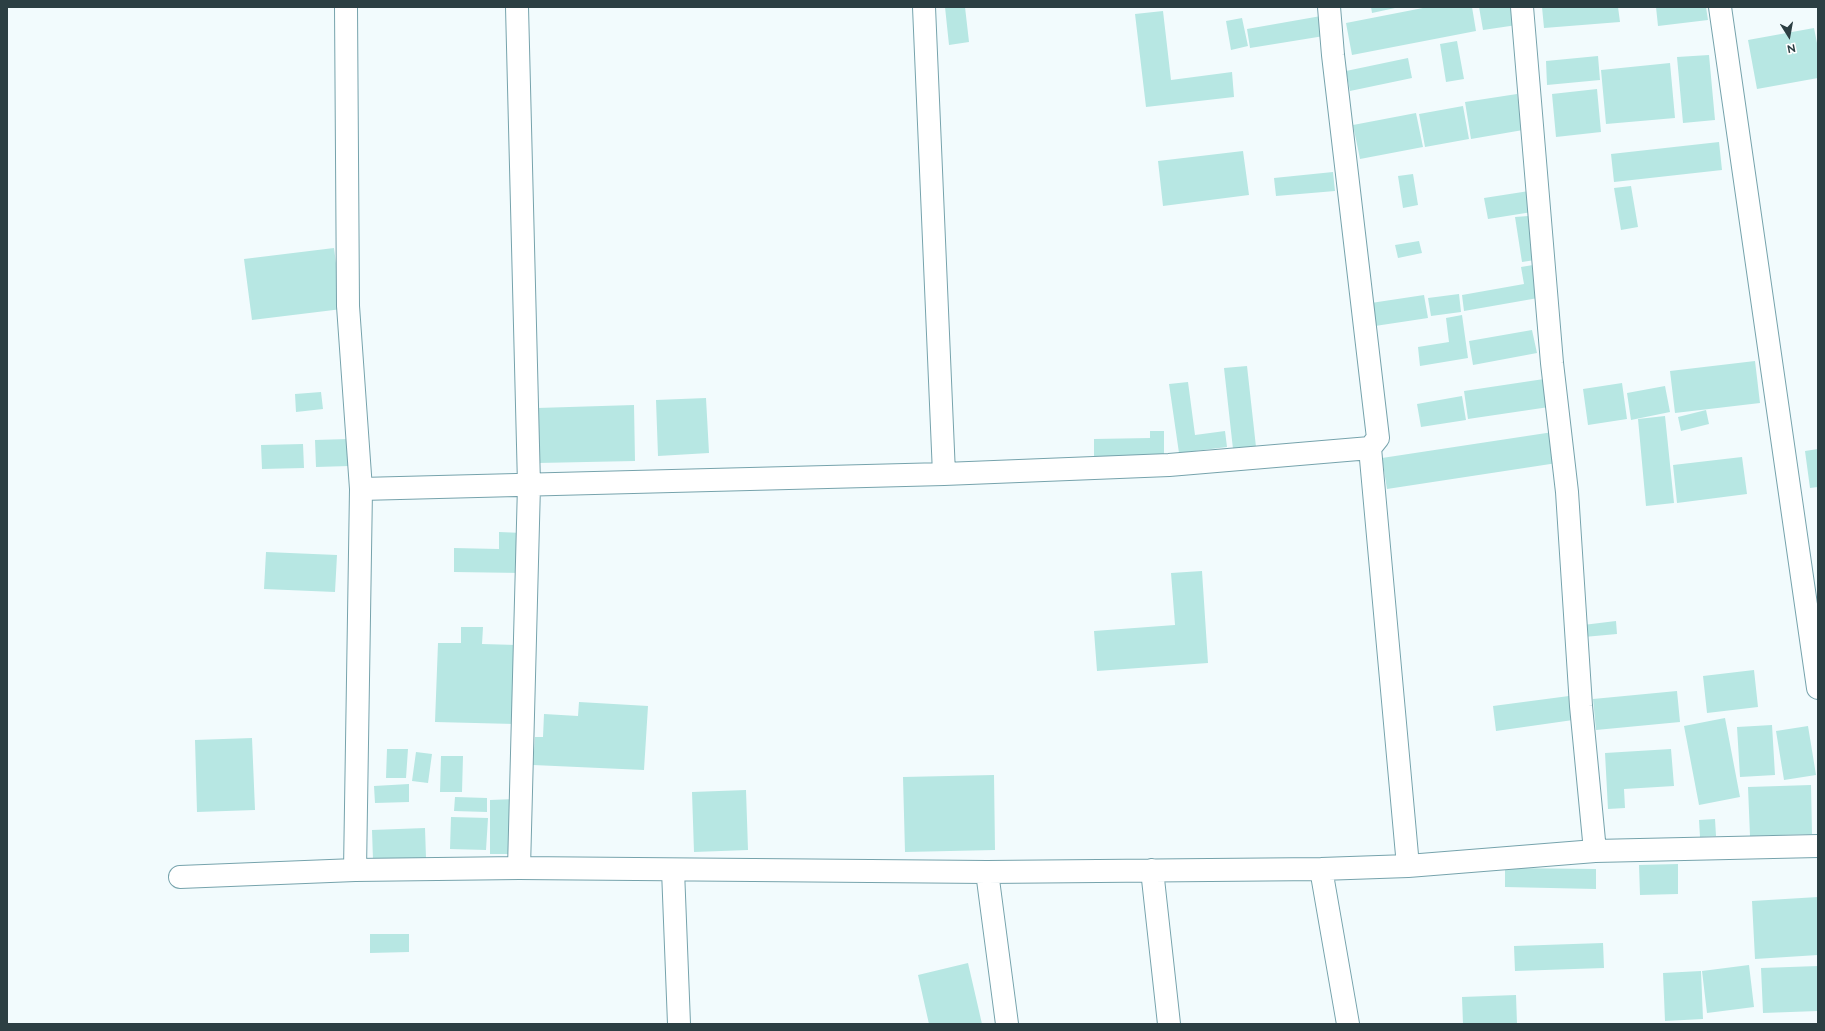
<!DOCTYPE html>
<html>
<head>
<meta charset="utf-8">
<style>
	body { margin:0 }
	#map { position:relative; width:1825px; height:1031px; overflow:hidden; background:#f2fbfd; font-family:Raleway,sans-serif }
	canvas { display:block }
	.frame { position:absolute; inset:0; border:8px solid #2c3f43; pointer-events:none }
	.north { position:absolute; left:1769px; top:16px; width:40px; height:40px; -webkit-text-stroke:3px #fff; paint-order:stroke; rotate:169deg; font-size:11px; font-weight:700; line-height:16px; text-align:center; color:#2c3f43 }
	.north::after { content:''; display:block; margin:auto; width:14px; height:18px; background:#2c3f43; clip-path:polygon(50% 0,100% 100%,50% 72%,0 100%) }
</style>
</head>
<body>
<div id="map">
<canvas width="1825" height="1031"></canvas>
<div class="frame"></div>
<div class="north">N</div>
</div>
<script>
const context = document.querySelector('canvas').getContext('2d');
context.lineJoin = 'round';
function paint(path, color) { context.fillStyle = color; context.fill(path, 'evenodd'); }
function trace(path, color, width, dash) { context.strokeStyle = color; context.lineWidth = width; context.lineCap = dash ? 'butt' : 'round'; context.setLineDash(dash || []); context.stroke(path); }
const building = new Path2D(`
	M945,7H965L969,42L949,45Z
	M1371,7H1395V8L1372,13Z
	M1428,7H1472L1476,31L1352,55L1346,23Z
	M1479,7H1514L1517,25L1483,30Z
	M1542,7H1618L1620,22L1544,28Z
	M1656,7H1706L1708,20L1658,26Z
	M1163,11L1171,80L1232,72L1234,97L1146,107L1135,14Z
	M1321,16L1324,36L1250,48L1247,29Z
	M1242,18L1248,46L1231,50L1226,21Z
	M1814,28L1818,48V78L1757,89L1748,40Z
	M1457,41L1464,79L1446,82L1440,44Z
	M1709,55L1715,120L1683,123L1677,57Z
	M1598,56L1600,80L1547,85L1546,61Z
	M1408,58L1412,78L1350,91L1346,71Z
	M1670,63L1675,118L1606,124L1601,70Z
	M1597,89L1601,132L1556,137L1552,94Z
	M1517,94L1523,130L1471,139L1465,102Z
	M1463,106L1469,139L1425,147L1419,114Z
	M1416,113L1423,147L1360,159L1353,125Z
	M1719,142L1722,170L1614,182L1611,154Z
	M1243,151L1249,195L1163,206L1158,161Z
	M1333,172L1335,191L1276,196L1274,178Z
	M1413,174L1418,205L1403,208L1398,176Z
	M1631,186L1638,227L1621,230L1614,188Z
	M1529,191L1532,212L1488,219L1484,198Z
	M1528,216L1535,260L1522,262L1515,217Z
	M1419,241L1422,253L1398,258L1395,245Z
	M334,248L342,309L252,320L244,259Z
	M1533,265L1538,298L1464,311L1462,295L1524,284L1521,267Z
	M1459,294L1461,312L1431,316L1428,298Z
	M1424,295L1428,318L1375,326L1371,303Z
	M1462,315L1468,358L1420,366L1418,347L1449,342L1446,318Z
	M1532,330L1537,353L1473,365L1469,341Z
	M1755,361L1760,403L1675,413L1670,371Z
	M1247,366L1256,447L1233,449L1224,368Z
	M1544,379L1549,407L1468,419L1464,391Z
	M1188,382L1195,435L1225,431L1227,447L1179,453L1169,384Z
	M1622,383L1627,419L1588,425L1583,389Z
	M1665,386L1670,412L1631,420L1627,393Z
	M321,392L323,409L296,412L295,394Z
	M1462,396L1466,420L1421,427L1417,404Z
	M706,398L709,453L658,456L656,400Z
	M634,405L635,461L538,463L537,408Z
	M1706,410L1709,424L1681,431L1678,417Z
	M1665,416L1674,503L1646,506L1638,419Z
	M1150,431H1164V456L1094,457V439L1150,438Z
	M1553,432L1557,463L1387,489L1382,458Z
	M348,439L349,466L316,467L315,440Z
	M303,444L304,468L262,469L261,445Z
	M1818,449V487L1810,488L1805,451Z
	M1742,457L1747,494L1677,503L1673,465Z
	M499,532L523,533L522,573L454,572V548L499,549Z
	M266,552L337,555L335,592L264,589Z
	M1202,571L1208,663L1097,671L1094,631L1175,625L1171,573Z
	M1616,621L1617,634L1584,637L1583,625Z
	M461,627H483L482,644L517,645L515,724L435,722L438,643H461Z
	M1754,670L1758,707L1707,713L1703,676Z
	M1677,691L1680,722L1596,730L1593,699Z
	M1569,696L1573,720L1496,731L1493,706Z
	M579,702L648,706L644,770L533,765L535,737H543L544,714L578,716Z
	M1725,718L1740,797L1699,805L1684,726Z
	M1772,725L1775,775L1740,777L1737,727Z
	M1808,726L1816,775L1784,780L1776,731Z
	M252,738L255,810L197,812L195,740Z
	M387,749H408L406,778H386Z
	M1671,749L1674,786L1624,789L1625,808L1608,809L1605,753Z
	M416,752L432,754L428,783L412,781Z
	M441,756H463L462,792H440Z
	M994,775L995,850L905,852L903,777Z
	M409,784V802L375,803L374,786Z
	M1811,785L1812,834L1750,836L1748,787Z
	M746,790L748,850L694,852L692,792Z
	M455,797L487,798V812L454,811Z
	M515,799V854H490V800Z
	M451,817L488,818L486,850L450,849Z
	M1715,819L1716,836L1700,837L1699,820Z
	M425,828L426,858L373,860L372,830Z
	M1678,864V894L1640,895L1639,865Z
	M1505,868L1596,869V889L1505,887Z
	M1818,897V955L1755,959L1752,901Z
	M370,934H409V952L370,953Z
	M1603,943L1604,968L1515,971L1514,946Z
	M968,963L982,1024H929L918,975Z
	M1749,965L1754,1007L1707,1013L1702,971Z
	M1818,966V1011L1763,1013L1761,968Z
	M1701,971L1703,1019L1665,1021L1663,973Z
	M1516,995L1517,1024H1463L1462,997Z`);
const minor = new Path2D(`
	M346,7L348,306L361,489L355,870
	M517,7L529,485L519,868
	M924,7L944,474
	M1329,7L1333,55L1378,438L1370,448L1408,866
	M1522,7L1552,363L1567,492L1581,706L1595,851
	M1720,7L1818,688
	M361,489L944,474L1169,465L1370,448
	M1321,869L1348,1024
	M673,870L679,1024
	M1152,870L1169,1024
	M987,872L1007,1024
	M180,877L355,870L519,868L987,872L1321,869L1408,866L1595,851L1818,846`);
paint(building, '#b7e7e3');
trace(minor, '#76a3ac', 24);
trace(minor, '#fff', 22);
</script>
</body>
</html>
